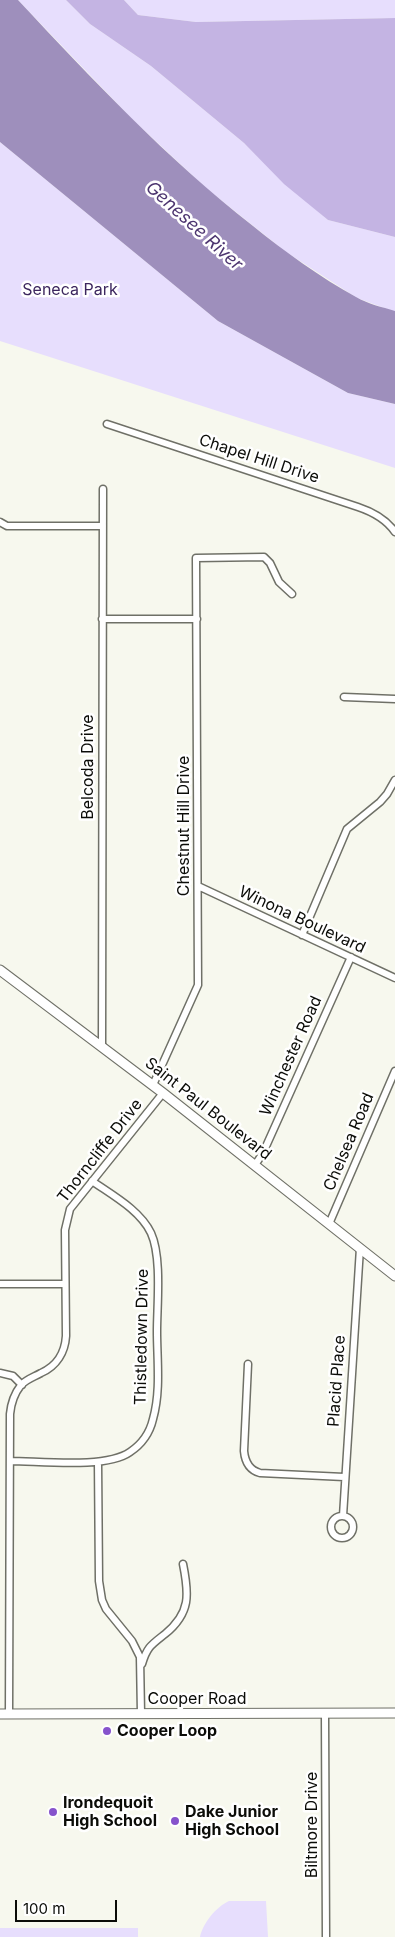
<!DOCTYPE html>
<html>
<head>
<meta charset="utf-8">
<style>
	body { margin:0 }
	#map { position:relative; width:395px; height:1937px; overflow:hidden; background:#f7f8ee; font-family:Inter,sans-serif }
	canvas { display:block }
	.scale { position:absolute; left:15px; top:1900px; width:102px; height:22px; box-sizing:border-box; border:2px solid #0b0c08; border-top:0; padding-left:6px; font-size:15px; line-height:18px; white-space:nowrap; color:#0b0c08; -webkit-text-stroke:4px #fff; paint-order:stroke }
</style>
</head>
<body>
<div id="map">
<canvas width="395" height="1937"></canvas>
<div class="scale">100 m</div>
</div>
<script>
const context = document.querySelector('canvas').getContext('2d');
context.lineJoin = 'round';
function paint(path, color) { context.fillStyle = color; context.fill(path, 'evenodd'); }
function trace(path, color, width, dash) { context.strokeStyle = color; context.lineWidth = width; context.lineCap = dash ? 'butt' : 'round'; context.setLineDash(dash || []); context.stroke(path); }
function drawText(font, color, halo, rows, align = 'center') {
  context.font = font + ' Inter,sans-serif'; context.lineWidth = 5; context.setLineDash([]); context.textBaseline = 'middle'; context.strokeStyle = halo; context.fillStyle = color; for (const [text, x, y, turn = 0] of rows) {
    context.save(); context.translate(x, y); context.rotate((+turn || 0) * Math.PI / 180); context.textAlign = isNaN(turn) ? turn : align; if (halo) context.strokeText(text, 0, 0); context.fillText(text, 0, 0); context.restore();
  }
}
const green = new Path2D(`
	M18,0H66L90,24L151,66L244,143L284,182L328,220L395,237V312L357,298L286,252L207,189L132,119Z
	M124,0H395V18L196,22L138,15Z
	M0,142L218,321L348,393L395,404V468L0,341Z
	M229,1901H266L268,1937H200C203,1923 216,1907 229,1901Z
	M0,1928H138V1937H0Z`);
const forest = new Path2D(`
	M66,0H124L138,15L196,22L395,18V237L328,220L284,184L244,143L151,66L90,24Z`);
const water = new Path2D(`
	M0,0H18C92,79 167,159 253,226C285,252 320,277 356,297C368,304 382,307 395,311V404L348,393L218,321L0,142Z`);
const street = new Path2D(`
	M107,424L358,507C373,512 386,519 395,532
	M0,522L7,526H103
	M102,619H197
	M344,697L395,699
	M198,886L395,978
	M302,935L347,829L380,802L387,794L395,780
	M102,1046L103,489
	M153,1085L198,985L196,558L264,557L270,563L279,582L292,594
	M255,1165L263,1153L351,957
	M329,1224L395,1071
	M0,1284H65
	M248,1364L244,1451C245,1462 249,1470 260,1473L344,1477
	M0,1373L13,1376L22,1385
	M10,1461C40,1461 106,1469 130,1452C142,1444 150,1432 153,1419C161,1391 157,1360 157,1331C157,1305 162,1257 151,1233C140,1210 112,1195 92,1181
	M98,1462L99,1581L102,1600L106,1609L132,1641L140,1657L141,1714
	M343,1516L360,1248
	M331 1527a11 11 0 1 1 22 0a11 11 0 1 1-22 0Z
	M142,1664C147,1647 151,1645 165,1634C191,1613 189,1594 183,1564
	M9,1714L10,1414C11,1403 14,1394 21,1385C27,1379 34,1377 41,1373C57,1366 65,1352 66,1336L65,1230L70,1209L163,1093
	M325,1714L326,1937`);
const secondary = new Path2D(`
	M0,970L163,1093L395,1276
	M0,1714L395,1713`);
const markers = [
	[107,1731,5,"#8653cc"],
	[53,1812,5,"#8653cc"],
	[175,1821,5,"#8653cc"]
];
const parkNames = [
	["Seneca Park",70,290]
];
const streetNames = [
	["Chapel Hill Drive",259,459,18],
	["Belcoda Drive",88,767,-90],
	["Chestnut Hill Drive",184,826,-90],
	["Winona Boulevard",302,920,25],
	["Winchester Road",291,1056,-66],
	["Saint Paul Boulevard",208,1109,38],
	["Chelsea Road",349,1142,-67],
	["Thorncliffe Drive",100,1151,-52],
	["Thistledown Drive",142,1337,-89],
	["Placid Place",337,1381,-86],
	["Cooper Road",197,1699],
	["Biltmore Drive",312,1825,-90]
];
const poiNames = [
	["Cooper Loop",117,1731],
	["Irondequoit",63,1803],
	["High School",63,1821],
	["Dake Junior",185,1812],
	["High School",185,1830]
];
const waterNames = [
	["Genesee River",194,226,42]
];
paint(green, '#e7defd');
paint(forest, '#c4b4e3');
paint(water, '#9e8fbc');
trace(street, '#6f7067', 9);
trace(secondary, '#6f7067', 11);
trace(street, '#fff', 6);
trace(secondary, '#fff', 9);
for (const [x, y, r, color] of markers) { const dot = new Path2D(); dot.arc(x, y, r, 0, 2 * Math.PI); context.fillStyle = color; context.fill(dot); trace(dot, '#fff', 2); }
drawText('16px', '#3c265e', '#fff', parkNames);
drawText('16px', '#0b0c08', '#fff', streetNames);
drawText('bold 16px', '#0b0c08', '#fff', poiNames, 'left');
drawText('italic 18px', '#4d3670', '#fff', waterNames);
</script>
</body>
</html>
